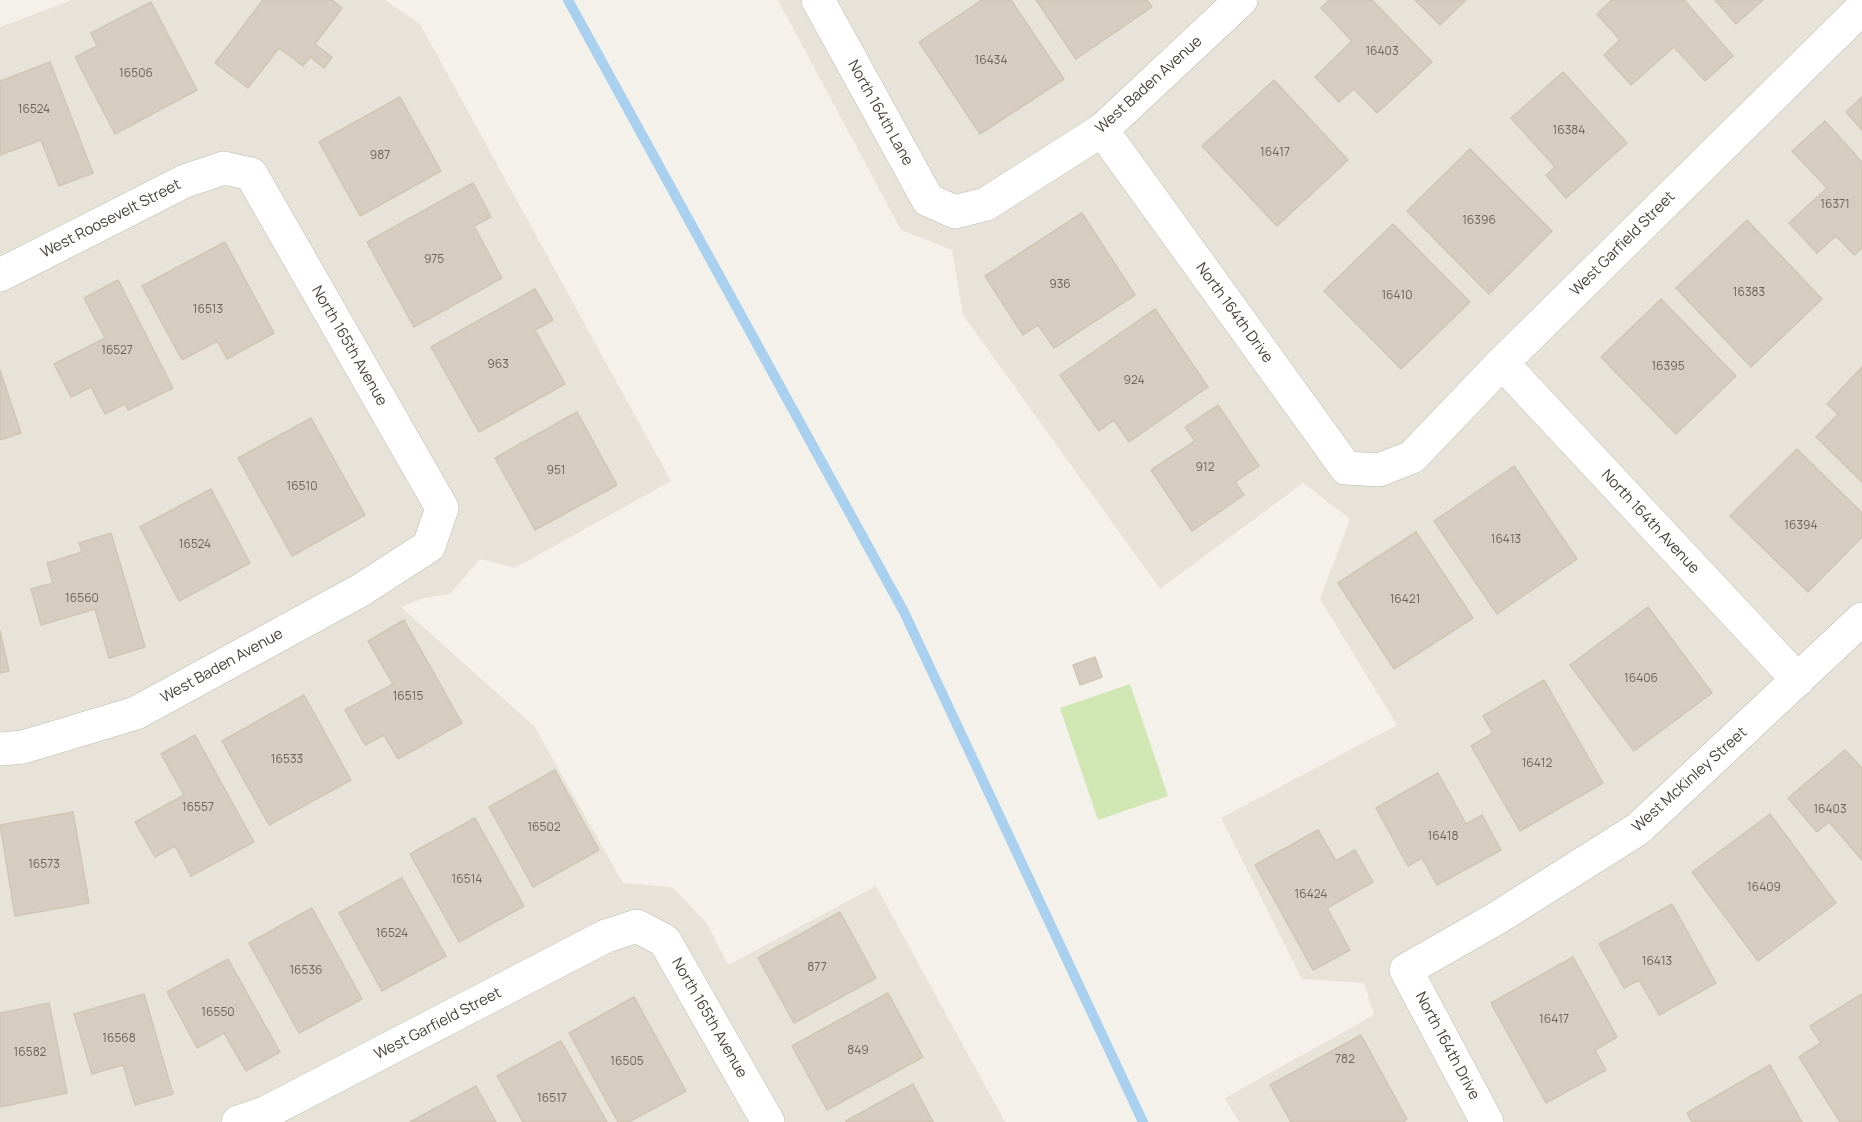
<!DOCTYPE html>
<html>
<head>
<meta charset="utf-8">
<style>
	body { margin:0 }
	canvas { display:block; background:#f4f1ea }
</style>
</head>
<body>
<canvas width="1862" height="1122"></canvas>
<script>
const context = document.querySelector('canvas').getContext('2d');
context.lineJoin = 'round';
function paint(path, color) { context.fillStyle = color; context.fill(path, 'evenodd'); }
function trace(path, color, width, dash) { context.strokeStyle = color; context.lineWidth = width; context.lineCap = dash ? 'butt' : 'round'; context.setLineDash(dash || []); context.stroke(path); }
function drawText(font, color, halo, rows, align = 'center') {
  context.font = font + ' Manrope,sans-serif'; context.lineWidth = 4.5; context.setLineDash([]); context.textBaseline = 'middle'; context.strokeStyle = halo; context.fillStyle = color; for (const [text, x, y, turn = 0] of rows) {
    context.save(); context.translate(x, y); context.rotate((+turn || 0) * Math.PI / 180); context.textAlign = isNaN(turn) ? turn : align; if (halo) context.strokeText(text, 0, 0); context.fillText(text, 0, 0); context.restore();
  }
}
const residential = new Path2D(`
	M72,0H385L420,24L671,481L515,568L480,559L450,594L424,598L401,607L534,726L623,883L672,887L706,922L728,965L876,886L1005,1122H0V27Z
	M778,0H1862V1122H1239L1225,1098L1374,1015L1364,983L1302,979L1221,818L1397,725L1320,599L1350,519L1303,483L1160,589L963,315L952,250L901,230Z`);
const green = new Path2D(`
	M1130,684L1168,796L1098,820L1060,708Z`);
const stream = new Path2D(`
	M568,0L904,612L1143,1122`);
const building = new Path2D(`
	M263,0H332L342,8L315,44L332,57L324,68L310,57L303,66L279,48L248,88L215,63Z
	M982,0H1011L1064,79L980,134L919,42Z
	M1036,0H1147L1152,7L1076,59Z
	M1329,0H1372L1432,62L1377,113L1354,89L1339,102L1315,77L1352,41L1321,8Z
	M1415,0H1466L1440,25Z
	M1612,0H1684L1733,56L1705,81L1674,47L1631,85L1604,55L1620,40L1597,14Z
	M1715,0H1763L1736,24Z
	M151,2L197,90L115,134L75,57L97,46L91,33Z
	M50,62L93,173L59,186L41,140L0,155V81Z
	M1563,72L1627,143L1566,198L1546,175L1555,167L1511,118Z
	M1274,80L1348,160L1277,226L1202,146Z
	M400,97L441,171L360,216L319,142Z
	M1862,97V130L1846,112Z
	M1825,121L1862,162V248L1854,255L1836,236L1817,253L1789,223L1827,188L1792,151Z
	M1470,149L1552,231L1489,294L1407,211Z
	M473,183L491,217L474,226L502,278L414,327L367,242Z
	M1082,213L1135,295L1054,348L1038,325L1023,335L985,276Z
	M1747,220L1822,299L1751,367L1676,288Z
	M1393,224L1470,302L1401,369L1324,291Z
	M225,242L274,333L227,359L217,341L182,360L142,286Z
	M118,280L173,388L128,410L125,404L105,414L91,387L71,397L54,364L105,338L84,298Z
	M535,289L553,320L535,330L565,384L479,432L431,347Z
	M1661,299L1736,376L1676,434L1601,357Z
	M1155,309L1208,387L1129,442L1114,420L1099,431L1060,375Z
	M1862,367V482L1816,437L1838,414L1827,404Z
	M0,370L21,433L0,440Z
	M1218,405L1259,466L1235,482L1244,495L1192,531L1151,470L1195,441L1185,427Z
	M577,412L617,485L535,530L495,458Z
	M311,418L365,515L292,556L238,458Z
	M1797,449L1862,513V537L1808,592L1730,516Z
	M1514,466L1577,559L1497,614L1434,521Z
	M211,489L250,563L179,601L140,527Z
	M1416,532L1473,618L1394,669L1338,583Z
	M111,533L145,647L109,658L95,609L41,625L31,589L53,583L47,563L82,552L79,543Z
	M1648,607L1712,693L1634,751L1570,665Z
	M404,620L462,723L398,759L384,735L365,745L345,710L393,684L368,641Z
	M0,631L9,671L0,673Z
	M1095,657L1102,677L1080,685L1073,665Z
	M1544,680L1603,783L1520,831L1471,746L1493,733L1483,716Z
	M304,695L351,780L269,825L222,741Z
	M195,735L254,842L191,876L175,846L155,857L135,822L184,795L161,754Z
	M1845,750L1862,768V860L1829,822L1817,832L1788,798Z
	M555,770L599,850L533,887L489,807Z
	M1438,773L1466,824L1482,815L1501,850L1437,885L1422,858L1408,866L1376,808Z
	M73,812L89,903L15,916L0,825Z
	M1770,814L1836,903L1758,961L1692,872Z
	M475,818L524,906L459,942L410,854Z
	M1318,830L1336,861L1355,850L1373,882L1327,908L1350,950L1313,970L1255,865Z
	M402,878L446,956L382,991L339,913Z
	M1672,904L1716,983L1659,1015L1639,980L1624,988L1599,944Z
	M312,908L362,999L299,1033L249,943Z
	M840,912L876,978L794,1023L758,958Z
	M1573,957L1617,1037L1595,1050L1606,1070L1546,1103L1491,1003Z
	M228,959L280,1052L246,1071L224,1033L197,1048L167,992Z
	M888,993L923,1057L827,1110L792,1046Z
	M144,994L173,1094L135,1105L123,1065L92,1074L74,1014Z
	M1862,994V1122H1840L1799,1057L1821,1043L1810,1026Z
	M634,997L686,1091L629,1122H618L569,1033Z
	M49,1003L67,1093L0,1107V1013Z
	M1361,1035L1407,1119L1403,1122H1291L1270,1085Z
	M561,1041L607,1122H523L497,1076Z
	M1770,1065L1802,1122H1692L1687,1113Z
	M913,1084L933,1122H846V1121Z
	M476,1086L496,1122H410Z`);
const street = new Path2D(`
	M818,0L928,200L955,212L986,204L1102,130L1241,0
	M1102,130L1346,468L1379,470L1412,457L1502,363L1862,8
	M0,275L185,181L224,168L251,174L442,508L429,546L361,590L136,713L23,747L0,749
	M1502,363L1798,680
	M238,1122L267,1112L606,936L637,926L665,941L768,1122
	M1487,1122L1406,970L1497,918L1638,829L1862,619`);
const numberNames = [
	["16403",1382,52],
	["16434",991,61],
	["16506",136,74],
	["16524",34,110],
	["16384",1569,131],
	["16417",1275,153],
	["987",380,156],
	["16371",1835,205],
	["16396",1479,221],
	["975",434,260],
	["936",1060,285],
	["16383",1749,293],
	["16410",1397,296],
	["16513",208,310],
	["16527",117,351],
	["963",498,365],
	["16395",1668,367],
	["924",1134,381],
	["912",1205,468],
	["951",556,471],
	["16510",302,487],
	["16394",1801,526],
	["16413",1506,540],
	["16524",195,545],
	["16560",82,599],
	["16421",1405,600],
	["16406",1641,679],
	["16515",408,697],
	["16533",287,760],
	["16412",1537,764],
	["16557",198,808],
	["16403",1830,810],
	["16502",544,828],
	["16418",1443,837],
	["16573",44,865],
	["16514",467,880],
	["16409",1764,888],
	["16424",1311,895],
	["16524",392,934],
	["16413",1657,962],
	["877",817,968],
	["16536",306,971],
	["16550",218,1013],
	["16417",1554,1020],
	["16568",119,1039],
	["849",858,1051],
	["16582",30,1053],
	["782",1345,1060],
	["16505",627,1062],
	["16517",552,1099]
];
const streetNames = [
	["West Baden Avenue",1149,85,-42],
	["North 164th Lane",880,113,61],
	["West Roosevelt Street",111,219,-27],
	["West Garfield Street",1623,244,-45],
	["North 164th Drive",1234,313,54],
	["North 165th Avenue",349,346,60],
	["North 164th Avenue",1650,522,47],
	["West Baden Avenue",222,666,-29],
	["West McKinley Street",1690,780,-42],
	["North 165th Avenue",709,1018,60],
	["West Garfield Street",438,1024,-27],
	["North 164th Drive",1447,1046,62]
];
paint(residential, '#e8e3d8');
paint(green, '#d0e7b4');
trace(stream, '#a9d1ef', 10);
paint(building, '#d6cdc0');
trace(building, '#d1c5b3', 1.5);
trace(street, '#c0b9ad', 34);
trace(street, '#fff', 33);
drawText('12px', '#6c655a', null, numberNames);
drawText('15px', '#484238', '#fff', streetNames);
</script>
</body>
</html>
